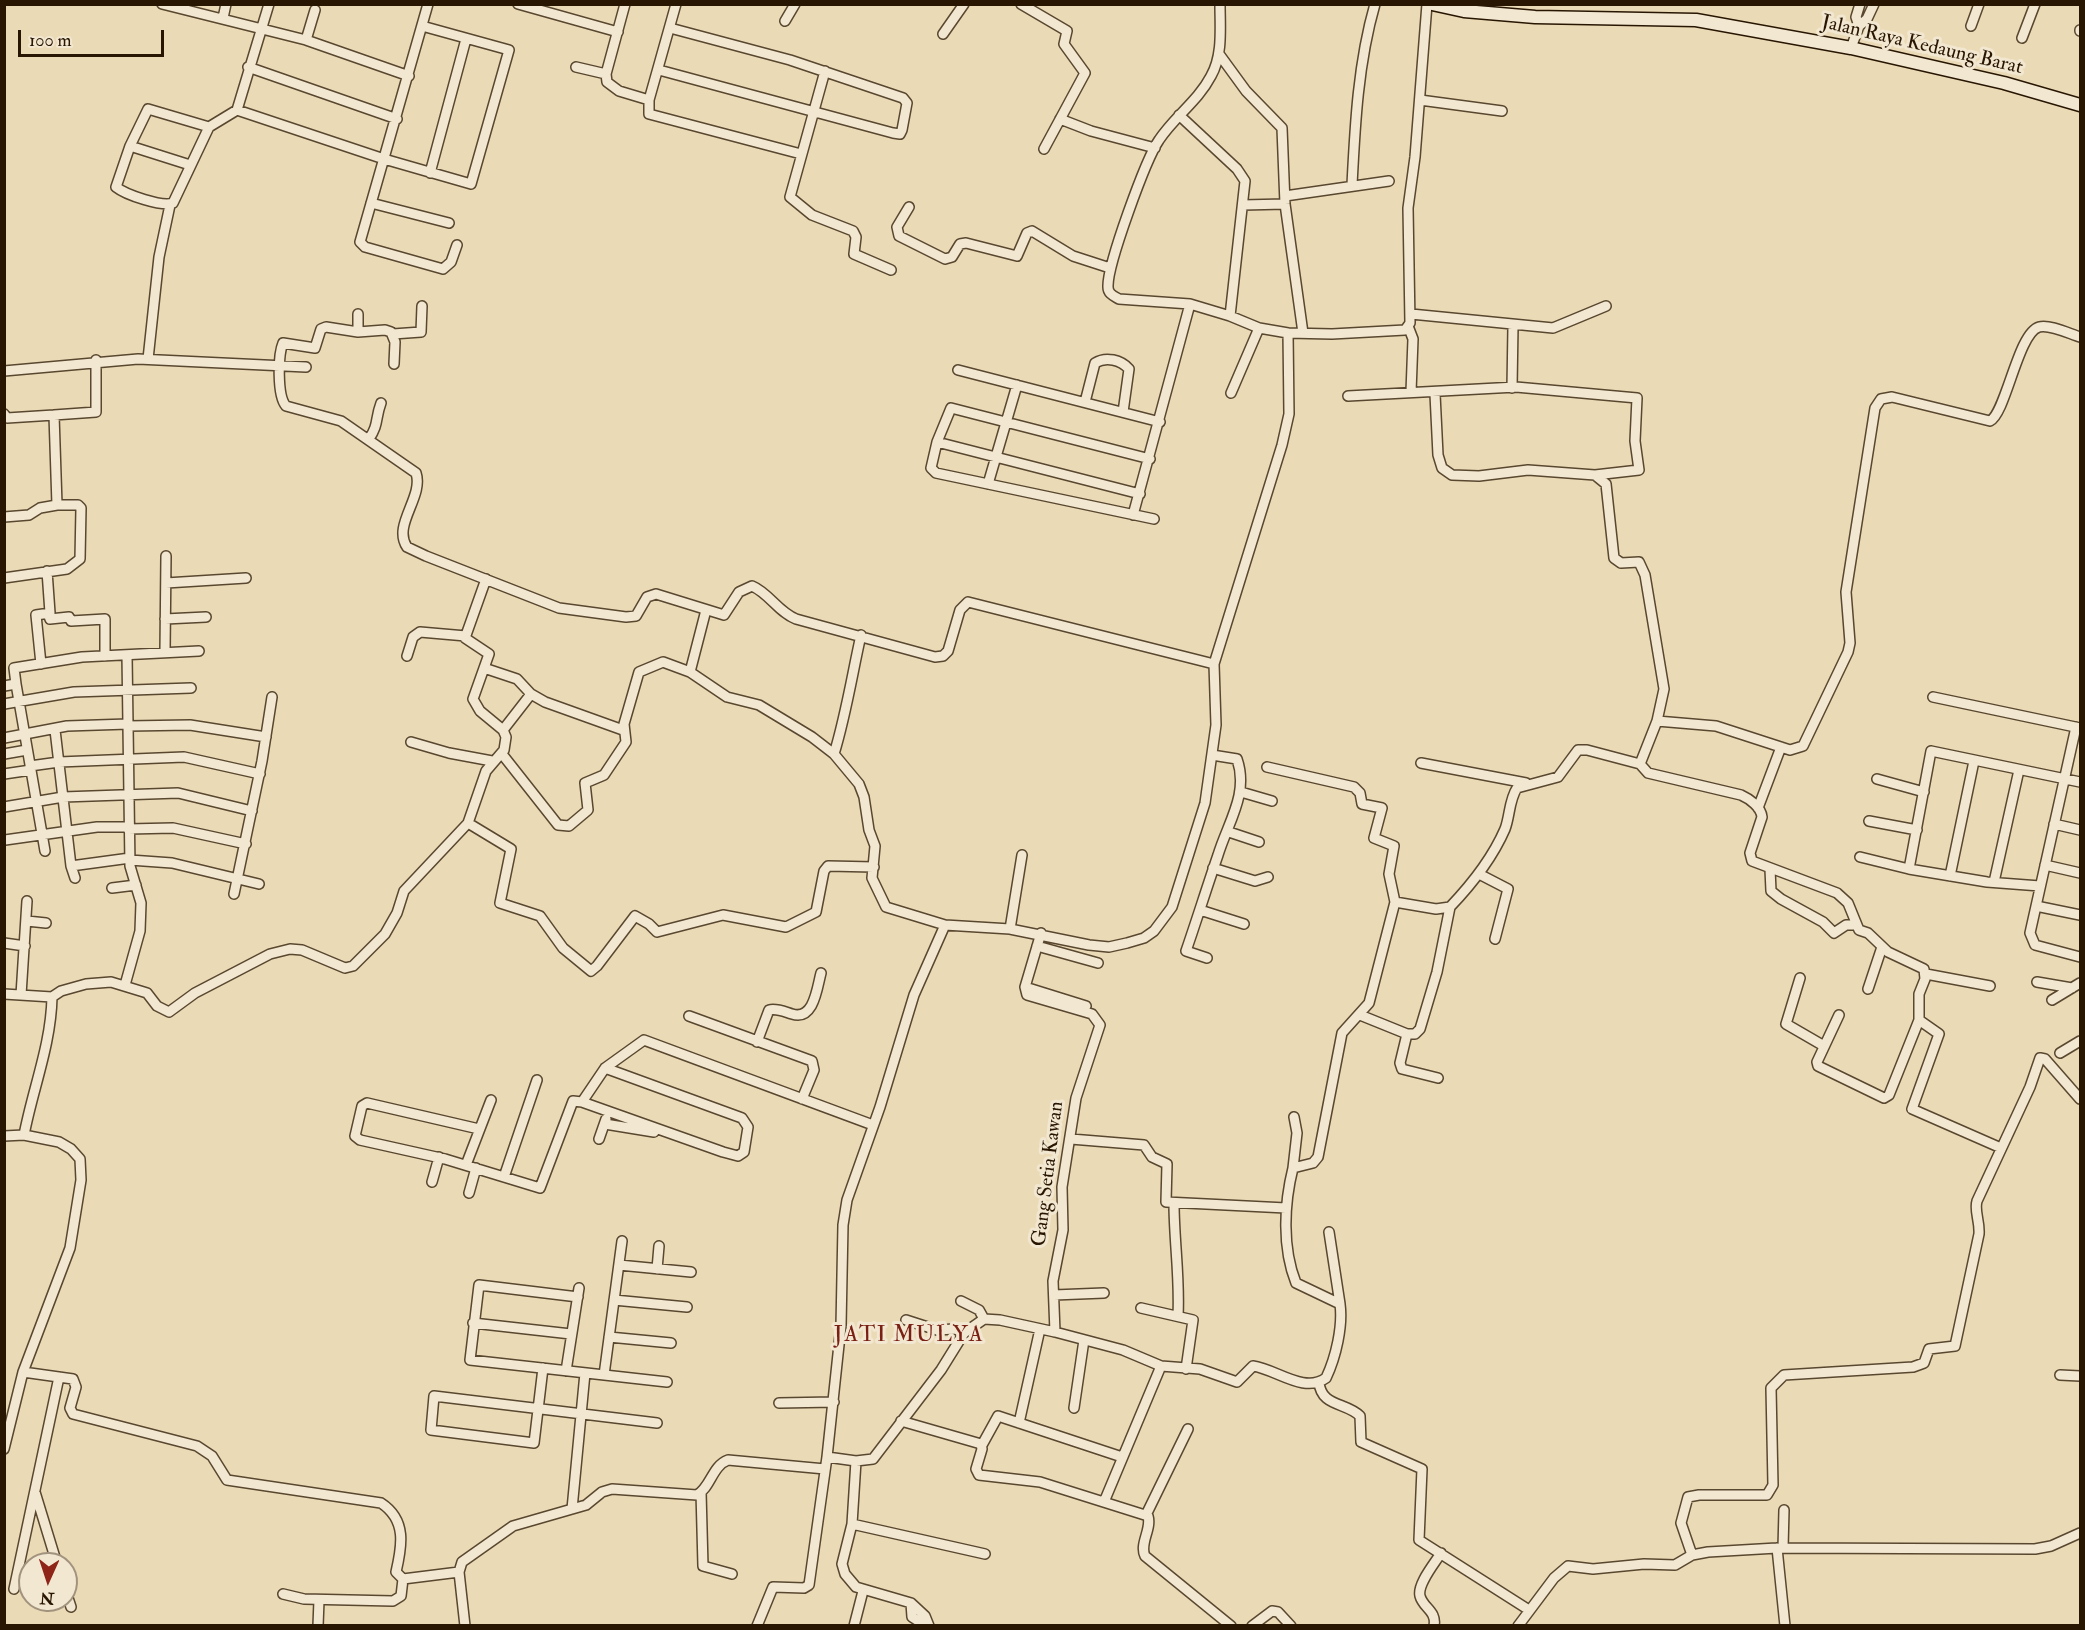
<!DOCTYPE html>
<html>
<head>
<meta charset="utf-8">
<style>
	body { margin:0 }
	#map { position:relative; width:2085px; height:1630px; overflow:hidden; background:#ebdab6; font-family:"IM FELL Double Pica",serif }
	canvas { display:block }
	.frame { position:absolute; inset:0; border:6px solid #281603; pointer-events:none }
	.north { position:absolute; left:18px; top:1552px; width:60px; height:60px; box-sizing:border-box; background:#f2e7d0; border:2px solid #a1937e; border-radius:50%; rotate:183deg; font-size:16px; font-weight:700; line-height:24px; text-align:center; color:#281603 }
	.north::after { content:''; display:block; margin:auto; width:21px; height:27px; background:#8f2418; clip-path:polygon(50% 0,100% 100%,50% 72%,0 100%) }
	.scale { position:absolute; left:18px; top:30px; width:146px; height:27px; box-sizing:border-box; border:3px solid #281603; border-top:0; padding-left:8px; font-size:18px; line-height:21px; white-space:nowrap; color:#281603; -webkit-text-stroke:4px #f2e7d0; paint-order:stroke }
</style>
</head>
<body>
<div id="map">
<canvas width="2085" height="1630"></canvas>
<div class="frame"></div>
<div class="north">N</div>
<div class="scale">100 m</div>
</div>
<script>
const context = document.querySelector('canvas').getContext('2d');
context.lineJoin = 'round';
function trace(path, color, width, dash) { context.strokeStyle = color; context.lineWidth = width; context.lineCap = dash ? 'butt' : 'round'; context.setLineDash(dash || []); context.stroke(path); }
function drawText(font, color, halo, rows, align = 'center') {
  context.font = font + ' "IM FELL Double Pica",serif'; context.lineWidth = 6; context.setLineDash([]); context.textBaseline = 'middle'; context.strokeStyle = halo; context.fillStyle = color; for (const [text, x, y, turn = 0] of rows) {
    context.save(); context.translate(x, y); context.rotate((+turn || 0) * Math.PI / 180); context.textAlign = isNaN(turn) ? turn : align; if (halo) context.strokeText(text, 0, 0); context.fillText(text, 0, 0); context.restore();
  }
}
const street = new Path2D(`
	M162,4L306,40L409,76
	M428,4L360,242L365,247L443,269L451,262L457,245
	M518,4L618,32
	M625,4L606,74L607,82L619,91L649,100
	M676,4L649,100V114L801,154
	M1021,4L1067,31L1064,44L1085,73L1044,149
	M223,18L226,4
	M785,21L795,4
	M1859,26L1856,17L1860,4
	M1971,26L1979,4
	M2080,31V30
	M943,34L964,4
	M2022,38L2035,4
	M306,40L315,10
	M1851,48L1859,26L1867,19L1874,4
	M1219,54L1246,91L1282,128L1285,204L1303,333
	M248,67L397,119
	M576,67L606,74
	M659,70L893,133L900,134L902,130L907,103L903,98L790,60L670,28
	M825,71L790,197L812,215L853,231L856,237L854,254L891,270
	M1420,100L1502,111
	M237,110L384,159L471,184L509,50L422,26
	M1179,115L1237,169L1245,181L1230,316
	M1060,119L1091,131L1155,148
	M209,127L148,109L130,146L116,187C126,195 162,207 173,203L209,127L237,110L269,4
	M130,146L190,165
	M430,173L466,39
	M1352,185C1355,125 1358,63 1375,4
	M1285,196L1389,181
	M371,203L449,223
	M1243,205L1285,204
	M909,207L897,227L899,236L945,259L952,257L960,244L966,243L1017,256L1027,233L1032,231L1073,256L1110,268
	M358,314V332L326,327L321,329L315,348L283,343C278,355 277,396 286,406L341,421L416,473C424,497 392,525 407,547L426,556L559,608L626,617L636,616L647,597L656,594L724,615L739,592L752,586C769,593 778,612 796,619L935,657L943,656L948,651L960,610L968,602L1214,664L1282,445L1289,414L1288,333L1259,328L1230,316L1190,304L1119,299C1114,296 1108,294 1108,287C1107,265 1146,159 1159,140C1174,117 1198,101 1211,76C1223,55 1220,28 1220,4
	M1411,314L1553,328L1606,306
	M1408,326L1413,339L1411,392
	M358,332L385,330L391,332L395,342L394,364
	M1288,333L1332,334L1405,330L1410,323L1408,208L1415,157L1427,4
	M393,334L421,332L422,306
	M148,359L159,257L170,205
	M958,370L1160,422
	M4,371L138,359L306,367
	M1512,388L1513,326
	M1231,393L1259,328
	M1348,396L1516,387L1637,398L1635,441L1639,470L1595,475L1528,470L1479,476L1452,475L1442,468L1438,455L1435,394
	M1085,402L1095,363C1106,356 1121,360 1129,369L1123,412
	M4,414L7,418L54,415
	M369,439C379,424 375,419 381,403
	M937,442L1140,494
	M1150,459L951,408L937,442L931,468L936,473L1154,519
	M1595,475L1606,484L1614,558L1621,563L1639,562L1645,575L1664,689L1657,721
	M988,484L1017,385
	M1133,515L1190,304
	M4,517L29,515L40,508L57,505L54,415L96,412V360
	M4,578L67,569L80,559L81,508L78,505H57
	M166,583L246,578
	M48,613L50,619L69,617L71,621L105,619V656
	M165,619L206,617
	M165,651L166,556
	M407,656L413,637L420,632L466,636
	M41,664L36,615L50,613L47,571
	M484,668L517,679L531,694L545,702L623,730
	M690,672L706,610
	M16,684L45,851
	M4,686L16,684L14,668L82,657L199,651
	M1933,697L2080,728
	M4,704L74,692L191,688
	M128,726L190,725L266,737
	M2076,727L2030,933L2035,945L2080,957
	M55,730L71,866L75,878
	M503,730L531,694
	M4,738L67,726L128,724
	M411,742L449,753L492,761
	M4,754L27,750
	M502,754L558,825L569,826L588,810L585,783L604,775L626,742L624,724L639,672L663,662L690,672L727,697L759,705L812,737L834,754L859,784L864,797L869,830L875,846L872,878L886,907L945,925L1010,929L1089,945L1109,947L1127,943L1144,938L1154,931L1172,907L1205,803L1216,725L1214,664
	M834,754C846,715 852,675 861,635
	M1421,763L1526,783
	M1640,764L1648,773L1741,795C1750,799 1761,807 1762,817L1750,853L1752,861L1837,893L1848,903L1859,930L1868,933L1888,952L1924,969L1925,979L1919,994V1020L1939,1034L1912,1109L2001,1148
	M30,766L59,762L184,757L260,774
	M1267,767L1354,787L1360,793L1362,804L1382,808L1374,838L1394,846L1389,874L1395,902
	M4,774L31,770
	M1877,779L1924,792
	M1241,792L1272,801
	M4,807L63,797L178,793L252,811
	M1758,808L1781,747
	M1869,821L1917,830
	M468,823L511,849L500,903L540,916L563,948L591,971L597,966L635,916L649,924L657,932L723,915L786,927L816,912L824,871L828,866L874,867
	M2054,824L2080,830
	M128,829L173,828L246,844
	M1229,832L1259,842
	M5,840L97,827H128
	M1860,857L1909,869
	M130,860L172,863L259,884
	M2045,865L2080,873
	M71,866L130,858
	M1213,868L1255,881L1268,877
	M1770,869L1771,891L1781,899L1823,922L1834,933L1846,925H1855
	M1479,874L1508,889L1495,939
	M1950,876L1974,761
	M1994,882L2019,770
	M2040,886L1987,882L1909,869L1931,751L2080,782
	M112,888L136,885
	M234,894L262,761L272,697
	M2036,906L2080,915
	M1200,910L1244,924
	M27,921L46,923
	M1010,929L1022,855
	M1041,933L1025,987L1027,995L1092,1014L1100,1025L1076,1098L1062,1187L1063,1230L1053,1281L1055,1332
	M4,943L25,946
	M1037,946L1098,963
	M1207,958L1186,951C1197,919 1207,887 1218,855C1228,822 1249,794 1237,759L1212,755
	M1926,974L1990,986
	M1800,978L1786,1024L1824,1046
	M2037,982L2072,988
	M125,985L140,931L141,903L130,866L127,655
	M1025,987L1086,1006
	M1868,989L1882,947
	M4,994L52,997L61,991L86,984L111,982L147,993L157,1006L169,1012L195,993L270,954L290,949L302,950L345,968L353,966L385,934L397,913L404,891L468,823L486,771L504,750L506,737L503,730L480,711L473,699L489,654L465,638L486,579
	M21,995L27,901
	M2052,1000L2080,983
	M1360,1015L1407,1034L1400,1063L1402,1069L1438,1078
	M1839,1015L1817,1062L1818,1066L1884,1098L1889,1095L1919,1020
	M689,1016L812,1061L814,1070L802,1099
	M1407,1034H1415L1420,1029L1437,972L1450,907
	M757,1042L769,1010C777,1008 785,1012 792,1014C814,1021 817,988 821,973
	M2060,1053L2080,1041
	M582,1102L723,1152L738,1156L744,1152L748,1127L742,1118L605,1068
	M605,1124L654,1132
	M479,1129L367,1103L362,1106L355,1136L360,1140L445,1159L540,1188L573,1101L582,1102L605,1068L644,1040L873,1125
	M4,1136L24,1135
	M599,1139L606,1119
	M1071,1139L1144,1145L1152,1157L1167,1164L1166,1202L1286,1208
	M466,1165L491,1100
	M1293,1168L1297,1133L1294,1117
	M504,1177L537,1080
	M432,1182L439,1157
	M469,1193L476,1168
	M1174,1203C1174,1241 1180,1277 1178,1316
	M1329,1232L1340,1304
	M619,1265L691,1272
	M657,1269L659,1246
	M1054,1295L1104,1293
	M578,1297L479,1285L470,1360L667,1382
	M614,1300L687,1307
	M961,1301L979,1310L984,1319
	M1141,1308L1193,1320L1186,1369
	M906,1320L937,1330L955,1329L964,1333
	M473,1323L571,1334
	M609,1337L671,1343
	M543,1368L534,1443L431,1430L434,1396C508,1405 583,1414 657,1423
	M566,1371L579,1288
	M23,1372L73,1379L76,1387L70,1408L73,1414L197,1446L212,1456L227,1480L381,1503C407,1520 402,1546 396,1572L403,1579L459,1572
	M604,1375L622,1241
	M2060,1375L2080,1376
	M1319,1382C1321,1407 1346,1402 1360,1416L1361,1442L1422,1469L1419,1540L1529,1610
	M779,1403L834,1402
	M1074,1408L1084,1340
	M901,1421L981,1444L982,1449L976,1469L979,1475L1040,1482L1148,1516C1152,1529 1139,1544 1145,1556L1231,1626
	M1019,1423L1040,1329
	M982,1445L998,1416L1122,1457
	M4,1449L23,1372L70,1248L81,1180L80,1159L71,1149L59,1142L24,1135C33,1088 51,1045 52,997
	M827,1457L841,1326L843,1225L847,1200L880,1107L914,995L945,925
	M856,1461L852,1524L842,1564L845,1574L856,1587L911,1603L912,1617L926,1626
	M35,1492L57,1564
	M701,1492L703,1566L732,1574
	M1104,1502L1161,1366
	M572,1509L585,1373
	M1146,1515L1188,1429
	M852,1524L985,1554
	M1777,1548L1785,1626
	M1783,1548L1784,1510
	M1692,1555L1681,1523L1688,1497L1699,1495H1767L1773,1485L1771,1388L1784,1375L1913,1367L1924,1363L1929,1349L1955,1346L1979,1234C1980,1221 1974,1211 1977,1201L2030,1087L2040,1058L2045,1059L2080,1099
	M14,1589L59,1377
	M66,1592L71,1607
	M283,1594L304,1599L393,1601L401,1596L403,1579
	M911,1603L925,1616L929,1626
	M318,1626L319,1600
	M465,1626L459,1572L462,1562L513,1526L586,1505L602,1492L612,1489L697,1495C711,1487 712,1466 728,1460L825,1469
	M757,1626L773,1587L804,1588L809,1585L827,1457L856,1461L873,1459L941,1370L964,1333L984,1319L1000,1320L1055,1332L1123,1350L1161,1366L1200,1369L1237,1382L1253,1366C1276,1369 1304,1394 1326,1378C1336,1357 1343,1326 1340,1304L1296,1283C1282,1248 1284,1204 1293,1168L1313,1163L1318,1157L1342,1033L1369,1003L1395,902L1436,909L1450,907C1472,884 1492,859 1505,829C1510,816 1509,800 1517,788L1558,777L1578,750H1587L1640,764L1657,721L1716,726L1790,750L1803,746L1848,652L1850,643L1846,592L1875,408L1881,399L1892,397L1990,421C2006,413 2018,333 2039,327C2050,324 2070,334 2080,337
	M854,1626L863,1591
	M1252,1626L1272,1611L1278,1612L1291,1626
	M1434,1626C1437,1611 1423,1608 1420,1596C1417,1584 1435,1563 1441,1553
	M1518,1626L1554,1578L1568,1566L1593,1569L1644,1564L1675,1565L1692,1555L1708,1552L1777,1548L2035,1549L2051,1546L2080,1533`);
const secondary = new Path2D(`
	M1432,4L1464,11L1535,17L1696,20L1851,48L2004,83L2080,105`);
const streetNames = [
	["Jalan Raya Kedaung Barat",1922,46,13],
	["Gang Setia Kawan",1049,1174,-83]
];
const quarterNames = [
	["JATI MULYA",909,1336]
];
trace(street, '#594730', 12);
trace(secondary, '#281603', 15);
trace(street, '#f2e7d0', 9);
trace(secondary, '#f2e7d0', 12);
drawText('20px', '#281603', '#f2e7d0', streetNames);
context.letterSpacing = '1.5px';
drawText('22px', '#7a1f14', '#f2e7d0', quarterNames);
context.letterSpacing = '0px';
</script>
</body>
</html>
